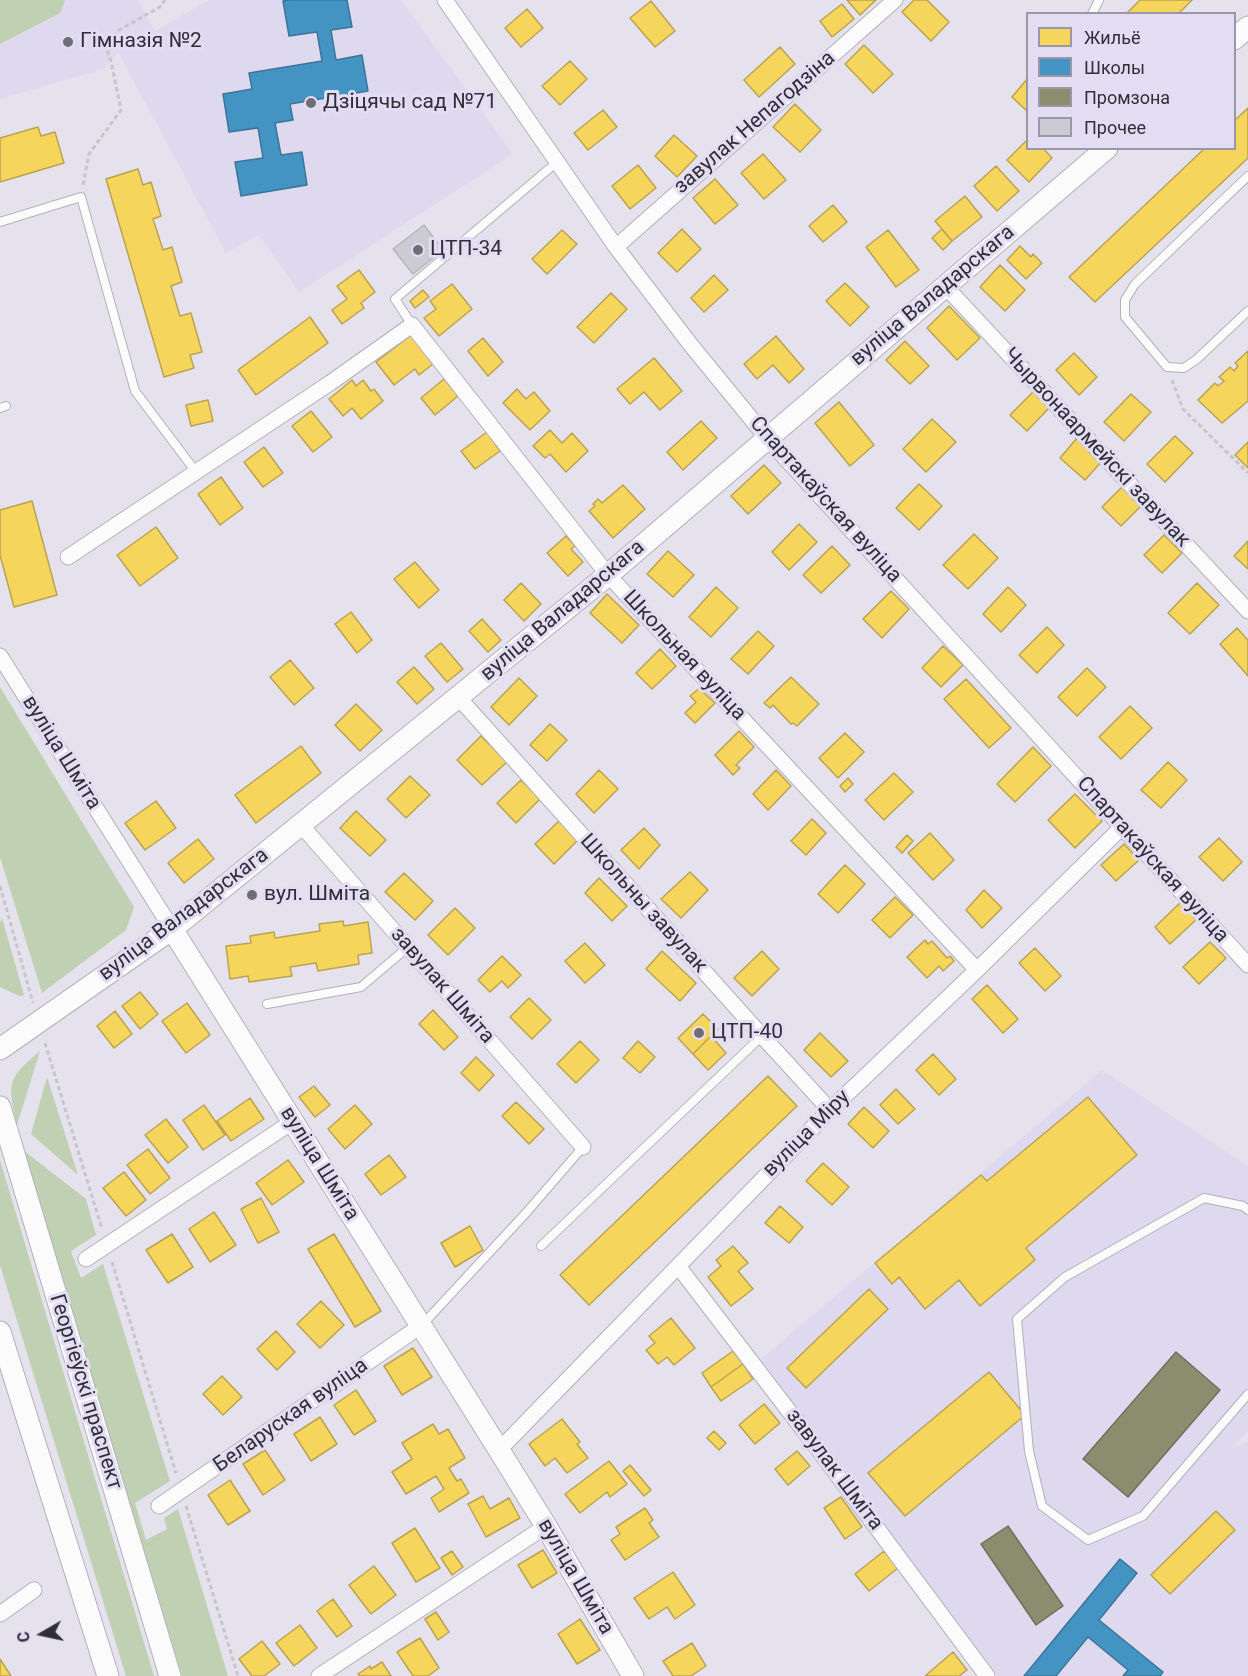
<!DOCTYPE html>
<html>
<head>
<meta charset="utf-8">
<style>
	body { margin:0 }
	#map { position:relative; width:1248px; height:1676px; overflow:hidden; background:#e5e2ee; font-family:Roboto,sans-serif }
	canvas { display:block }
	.legend { position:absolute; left:1026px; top:12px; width:210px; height:138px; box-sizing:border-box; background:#e3ddf3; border:2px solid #9b97a7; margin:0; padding:8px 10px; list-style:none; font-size:18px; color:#302e36 }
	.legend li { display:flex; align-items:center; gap:12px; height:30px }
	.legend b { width:30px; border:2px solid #9b97a7 }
	.north { position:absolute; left:12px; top:1604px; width:60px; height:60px; -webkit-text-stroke:4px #e3ddf3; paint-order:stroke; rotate:261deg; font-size:16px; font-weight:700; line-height:24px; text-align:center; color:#302e36 }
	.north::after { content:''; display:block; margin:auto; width:21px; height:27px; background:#302e36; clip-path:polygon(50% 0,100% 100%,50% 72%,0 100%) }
</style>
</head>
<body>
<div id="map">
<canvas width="1248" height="1676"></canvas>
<ul class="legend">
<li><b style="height:16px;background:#f6d55c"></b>Жильё</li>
<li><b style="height:16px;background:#4393c3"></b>Школы</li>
<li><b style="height:16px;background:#8c8c6e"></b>Промзона</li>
<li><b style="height:16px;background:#cccad3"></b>Прочее</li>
</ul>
<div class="north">С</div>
</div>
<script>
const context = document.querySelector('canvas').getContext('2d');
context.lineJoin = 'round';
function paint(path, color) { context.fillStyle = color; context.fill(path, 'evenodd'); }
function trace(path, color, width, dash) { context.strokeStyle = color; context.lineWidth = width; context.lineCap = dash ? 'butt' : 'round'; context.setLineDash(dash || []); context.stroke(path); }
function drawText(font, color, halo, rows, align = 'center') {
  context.font = font + ' Roboto,sans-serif'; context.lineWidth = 6; context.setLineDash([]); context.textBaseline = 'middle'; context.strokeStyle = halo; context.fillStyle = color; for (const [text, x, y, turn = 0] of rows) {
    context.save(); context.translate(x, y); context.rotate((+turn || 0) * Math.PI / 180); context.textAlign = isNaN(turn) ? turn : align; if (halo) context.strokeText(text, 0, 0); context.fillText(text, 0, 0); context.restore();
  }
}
const built = new Path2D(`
	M0,0H138L155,31L209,0H401L513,154L299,292L259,235L226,253L118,52L103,69L0,99Z
	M1102,1070L1248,1166V1431L1231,1449L1248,1441V1676H997L761,1359Z`);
const green = new Path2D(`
	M0,0H65L60,13L0,44Z
	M0,687L134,907L126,930L42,993L0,857Z
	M2,918L24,995L19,996L0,987V923Z
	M40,1051L17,1125C8,1082 6,1080 40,1051Z
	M47,1077L78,1175L31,1134Z
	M23,1150L86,1199L96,1235L71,1251L81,1278L103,1264L170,1481L135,1503L146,1540L167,1529L164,1518L178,1509L228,1676H182Z
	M0,1160L154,1676H126L0,1265Z`);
const homes = new Path2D(`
	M847,0H876L860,15Z
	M914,0H927L949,22L931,41L902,12Z
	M1140,0H1192L1178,14H1126Z
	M651,1L675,31L655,47L630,18Z
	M842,4L854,19L832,37L820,21Z
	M527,9L543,28L521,47L505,28Z
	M864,45L893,74L873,93L845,64Z
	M780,47L795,64L759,97L744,80Z
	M570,61L587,79L560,105L542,86Z
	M1028,78V112L1012,97Z
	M795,104L821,130L800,152L773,127Z
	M1248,108V158L1095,302L1069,277L1205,148H1234V121Z
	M603,110L617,127L588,150L574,133Z
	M38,127L41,136L55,132L64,163L0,182V138Z
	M674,135L697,156L677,177L655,156Z
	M1028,139V148H1043L1052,158L1029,182L1007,160Z
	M763,154L786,180L764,199L741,173Z
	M638,165L656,188L630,209L612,186Z
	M996,166L1019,191L997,211L974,186Z
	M138,169L143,185L151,182L161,216L153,219L163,250L172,247L182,282L171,286L180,316L191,313L202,352L190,355L194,368L164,377L106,179Z
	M715,179L738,205L715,224L693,198Z
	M965,196L982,217L952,241L935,221Z
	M833,205L847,222L823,242L809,226Z
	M682,229L701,249L677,272L658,253Z
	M942,229L952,241L943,250L932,238Z
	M562,230L577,244L547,274L532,259Z
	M888,230L919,270L896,287L866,247Z
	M1020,246L1031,257L1033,254L1042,263L1026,279L1007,260Z
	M1000,265L1025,290L1005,311L980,287Z
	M359,270L375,292L361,303L364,308L342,324L332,310L347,299L337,286Z
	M714,275L728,290L704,312L691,298Z
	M845,283L869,307L850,326L826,301Z
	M452,284L472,309L439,336L424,318L436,309L430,301Z
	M423,290L429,297L415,308L410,301Z
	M611,293L627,309L594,343L577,327Z
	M949,306L980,338L957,360L927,328Z
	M310,317L328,343L256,395L238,370Z
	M411,335L433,364L419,375L415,369L394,385L376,362Z
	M776,336L804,369L789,383L773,365L757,379L744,364Z
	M483,338L503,362L488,376L468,351Z
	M905,341L929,366L910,384L886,360Z
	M1248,351V401L1222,423L1198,400L1215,383L1218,386L1224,381L1219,377L1230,367L1234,371L1238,366L1235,363Z
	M1074,353L1097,377L1079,395L1056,370Z
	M654,358L682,391L660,410L644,392L630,404L617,389Z
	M444,379L458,396L435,415L421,398Z
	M352,380L356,386L363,380L371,391L374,389L383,401L361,419L352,408L343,416L329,399Z
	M517,389L526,399L534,392L550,411L530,430L503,403Z
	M1035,390L1051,406L1027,431L1010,415Z
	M1131,394L1151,412L1124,441L1104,422Z
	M208,400L213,421L191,426L186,405Z
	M839,402L874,445L850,466L815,423Z
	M311,411L332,437L313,452L292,426Z
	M932,419L956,442L926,472L903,449Z
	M701,421L717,438L683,470L667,452Z
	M550,430L562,443L572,433L588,451L566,472L550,454L545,458L533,446Z
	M487,432L500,451L475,469L461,451Z
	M1175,436L1193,453L1165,482L1147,464Z
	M1077,438L1102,461L1085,480L1060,458Z
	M1248,442V468L1235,455Z
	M264,447L283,473L263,487L244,462Z
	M764,465L781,483L748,514L731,496Z
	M221,477L243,508L220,525L198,494Z
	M919,484L942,506L919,530L896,508Z
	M623,485L645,509L613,538L589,511L595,506L593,504L598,499L602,503Z
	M1123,486L1142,505L1121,526L1102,507Z
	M32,501L57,595L14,607L0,555V510Z
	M799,524L817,542L789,570L772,552Z
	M156,527L178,558L140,586L117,555Z
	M974,534L998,558L968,589L943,565Z
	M1164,535L1182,553L1162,573L1144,555Z
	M566,536L575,546L571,549L583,562L568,576L547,553Z
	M1248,541V569L1234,556Z
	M832,546L850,565L821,593L803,575Z
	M668,551L694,575L673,597L647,574Z
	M415,562L439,590L419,608L394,579Z
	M521,583L541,604L524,621L504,600Z
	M1197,583L1219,605L1190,634L1168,613Z
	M716,587L738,608L711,637L689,617Z
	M1008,587L1026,605L1001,632L983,614Z
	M891,591L909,609L882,638L863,619Z
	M607,594L639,625L622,643L590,613Z
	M351,612L372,640L357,653L335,624Z
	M482,619L501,640L488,652L469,631Z
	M1047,627L1064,645L1037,673L1019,655Z
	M1237,628L1248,640V676L1220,644Z
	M758,631L774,646L748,674L731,659Z
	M441,643L463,669L447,682L425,656Z
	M943,646L963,665L941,687L922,668Z
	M660,649L676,666L652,689L636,673Z
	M290,660L314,688L294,705L270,677Z
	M414,667L434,689L417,704L397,682Z
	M1087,668L1106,687L1077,716L1058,697Z
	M791,677L819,704L797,726L793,723L791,724L773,705L770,708L764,703Z
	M519,678L537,696L509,725L491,707Z
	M966,679L1011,728L989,748L944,699Z
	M702,686L706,690L703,692L715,703L695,723L685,713L696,702L690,696Z
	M356,704L382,730L360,751L335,725Z
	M1130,706L1152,728L1121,759L1099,737Z
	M550,724L567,740L547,761L530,745Z
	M739,731L754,747L736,765L740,768L733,775L715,755Z
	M845,733L864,752L838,778L819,758Z
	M481,736L507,762L482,785L457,760Z
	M301,746L321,773L256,823L235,795Z
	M1033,747L1051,766L1015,802L997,784Z
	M1168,762L1187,780L1161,808L1141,790Z
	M599,770L618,789L594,813L576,794Z
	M776,770L791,786L768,810L753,794Z
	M894,773L913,792L884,820L865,800Z
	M410,776L430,795L406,818L387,799Z
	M848,778L853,784L845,792L840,786Z
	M521,780L540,799L516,823L497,803Z
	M1075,794L1102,821L1075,848L1048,820Z
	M156,801L176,828L145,850L125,823Z
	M356,811L386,840L370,856L340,828Z
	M812,819L826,833L806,855L791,841Z
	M559,821L578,840L554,864L535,844Z
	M644,828L660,845L639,869L621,850Z
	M930,833L954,860L933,880L908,853Z
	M907,835L913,841L902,853L896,847Z
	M1219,838L1242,862L1223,881L1199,857Z
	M198,839L214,859L184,883L168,863Z
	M1124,844L1139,860L1116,881L1101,865Z
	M845,865L865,884L838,913L818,894Z
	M690,872L708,890L681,918L661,899Z
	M404,873L433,901L415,920L385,892Z
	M599,878L627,906L612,921L585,893Z
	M984,890L1002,908L982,928L966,910Z
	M895,897L913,915L890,938L872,920Z
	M1182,901L1198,918L1170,944L1155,927Z
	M455,908L475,928L448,955L428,935Z
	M343,921L344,926L368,922L372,953L358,955L359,964L318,971L316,963L290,967L292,976L249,982L248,976L230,979L226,946L251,943L250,936L274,932L275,938L320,931L319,924Z
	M925,940L928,944L932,941L947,958L950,956L954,961L943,971L939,966L927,978L907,957Z
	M1210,942L1226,958L1199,984L1183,967Z
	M585,943L605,965L585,983L565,961Z
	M1035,948L1061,976L1045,991L1019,963Z
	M662,951L696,983L680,1001L646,969Z
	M762,951L779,969L752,996L734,978Z
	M502,956L521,975L508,988L502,981L490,992L478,980Z
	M987,985L1018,1019L1003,1033L972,999Z
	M140,992L158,1014L140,1029L122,1006Z
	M529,998L551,1020L532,1039L510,1017Z
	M187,1003L210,1035L186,1053L162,1021Z
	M433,1010L458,1037L444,1050L419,1024Z
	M115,1011L132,1034L114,1048L97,1026Z
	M703,1014L718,1029L693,1054L678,1038Z
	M820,1033L848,1061L831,1077L804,1050Z
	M711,1036L726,1053L708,1070L693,1054Z
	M580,1041L599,1060L576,1083L557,1064Z
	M638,1041L655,1057L640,1073L623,1058Z
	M933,1054L956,1079L939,1095L916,1070Z
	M476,1057L494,1075L479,1091L461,1073Z
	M768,1076L797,1106L589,1305L560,1275Z
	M314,1086L330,1105L315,1117L299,1097Z
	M896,1089L915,1109L898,1124L880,1105Z
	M1088,1097L1137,1155L1026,1248L1035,1260L980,1306L959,1280L925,1309L899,1277L892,1284L875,1263L981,1175L987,1181Z
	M250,1098L264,1119L231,1141L217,1121Z
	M516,1102L544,1129L529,1144L502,1116Z
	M204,1105L225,1135L203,1150L183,1120Z
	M355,1105L372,1124L345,1149L328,1129Z
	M864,1107L889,1131L873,1148L848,1124Z
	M166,1119L188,1147L168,1163L145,1135Z
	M148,1149L170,1178L150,1194L127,1165Z
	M389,1155L406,1177L381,1195L365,1174Z
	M288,1160L304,1182L272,1205L256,1183Z
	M823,1163L849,1187L832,1205L806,1181Z
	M124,1172L146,1200L126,1216L103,1188Z
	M261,1198L279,1232L258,1243L241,1209Z
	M780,1206L803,1227L789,1243L765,1223Z
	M214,1212L236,1245L210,1262L189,1229Z
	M470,1226L483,1250L455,1267L441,1243Z
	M172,1234L193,1267L168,1283L146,1250Z
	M334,1234L381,1311L355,1327L308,1249Z
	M733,1246L748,1263L738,1271L753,1289L731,1306L708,1277L721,1266L716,1260Z
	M869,1289L888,1309L806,1388L787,1368Z
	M321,1301L344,1325L320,1348L297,1324Z
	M671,1318L695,1348L674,1365L667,1357L658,1364L646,1350L655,1343L649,1336Z
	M276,1331L295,1352L277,1370L257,1349Z
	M413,1348L432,1377L402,1395L384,1366Z
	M733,1351L743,1364L711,1387L702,1373Z
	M743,1364L753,1379L721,1401L711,1387Z
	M989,1372L1025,1415L905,1516L868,1473Z
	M222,1376L242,1397L223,1415L203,1394Z
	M356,1390L376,1421L354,1435L334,1405Z
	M764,1404L780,1423L755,1444L739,1425Z
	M320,1417L337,1444L311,1461L294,1434Z
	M562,1419L580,1442L577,1444L588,1458L567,1473L555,1458L545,1466L529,1444Z
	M433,1424L439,1434L448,1429L465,1458L449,1468L457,1481L461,1479L469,1493L439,1512L431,1498L444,1489L436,1476L406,1494L392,1472L412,1459L402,1443Z
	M714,1431L726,1443L719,1450L707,1438Z
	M265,1450L285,1480L263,1495L243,1464Z
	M797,1451L810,1466L788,1485L775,1469Z
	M609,1461L627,1484L610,1497L607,1492L580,1513L565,1494Z
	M630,1465L651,1490L644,1496L623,1471Z
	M230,1480L250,1511L228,1525L208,1495Z
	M483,1496L490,1509L509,1498L520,1518L486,1537L468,1504Z
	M841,1497L862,1527L845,1539L824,1508Z
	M645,1508L653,1520L649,1523L659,1537L625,1560L611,1540L620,1534L616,1527Z
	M1216,1511L1235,1530L1170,1594L1151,1575Z
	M415,1528L440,1568L416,1582L392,1543Z
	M543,1550L557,1573L532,1588L518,1565Z
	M452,1551L463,1567L452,1575L441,1558Z
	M884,1551L898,1568L869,1591L855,1574Z
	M374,1566L396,1595L371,1614L349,1585Z
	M673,1572L695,1605L675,1619L667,1607L649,1619L634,1598Z
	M333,1599L352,1626L337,1637L317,1611Z
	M436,1612L449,1632L438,1640L425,1619Z
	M580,1619L600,1650L577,1664L558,1634Z
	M300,1625L317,1648L294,1666L276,1643Z
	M420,1638L439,1668L428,1676H413L397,1652Z
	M262,1641L280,1664L264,1676H252L239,1659Z
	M692,1643L706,1666L691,1676H673L663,1661Z
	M953,1652L967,1670L959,1676H925Z
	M0,1659L11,1676H0Z
	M382,1662L391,1676H360L358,1674L370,1666L371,1669Z`);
const schools = new Path2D(`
	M289,0H347L352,27L331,30L336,60L362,55L368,91L290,104L293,120L275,123L281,155L302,152L307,185L241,196L235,162L263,158L258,128L229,132L223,94L252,89L249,73L322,61L317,32L289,36L283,1Z
	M1120,1559L1137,1573L1099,1620L1163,1672L1160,1676H1123L1128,1670L1088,1637L1056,1676H1024Z`);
const industry = new Path2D(`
	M1176,1352L1220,1390L1128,1497L1083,1459Z
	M1008,1526L1063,1606L1036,1625L981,1544Z`);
const building = new Path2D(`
	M424,225L443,250L413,274L393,249Z`);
const path = new Path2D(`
	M83,185L89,154L121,110L111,61L105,46L119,30L160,7L165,0
	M1172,380L1183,409L1248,473
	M0,886L33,1003
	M45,1043L102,1229
	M112,1262L176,1473
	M186,1506L238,1676`);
const service = new Path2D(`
	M1092,14L1099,0
	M1248,176L1135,284L1125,300V317L1167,367L1184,368L1197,359L1248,311
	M0,222L81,197L135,391L196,472
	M412,325L395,299L557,162
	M0,408L6,406
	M267,1004L361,987L408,947
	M1248,1210L1243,1206L1204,1198L1065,1277L1017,1319L1029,1451L1042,1506L1088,1540L1143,1516L1248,1394
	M541,1246L762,1036
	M423,1324L526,1213L583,1147`);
const minor = new Path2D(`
	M445,0L616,247L690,344L767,438L1248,965
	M616,247L895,0
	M945,286L1248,611
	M68,557L330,383L412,325L608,575L977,970
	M0,656L172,929
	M458,697L762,1036L830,1110
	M301,825L583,1147
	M86,1259L292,1122
	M678,1266L818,1449L987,1676
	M499,1450L830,1110L977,970L1122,827
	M159,1506L422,1325
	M0,1614L34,1590
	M319,1676L546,1526`);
const secondary = new Path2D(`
	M1234,39L1248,27
	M172,929L499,1450L546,1526L633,1676
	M0,1049L172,929L458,697L608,575L1107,148
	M0,1107L170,1676
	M0,1332L108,1676`);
const markers = [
	[68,42,6,"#6f6d76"],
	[311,103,6,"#6f6d76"],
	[418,250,6,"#6f6d76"],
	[252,895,6,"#6f6d76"],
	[699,1033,6,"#6f6d76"]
];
const poiNames = [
	["Гімназія №2",80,42],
	["Дзіцячы сад №71",323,103],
	["ЦТП-34",430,250],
	["вул. Шміта",264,895],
	["ЦТП-40",711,1033]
];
const streetNames = [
	["завулак Непагодзіна",755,123,-41],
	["вуліца Валадарскага",933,296,-40],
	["Чырвонаармейскі завулак",1096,448,47],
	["Спартакаўская вуліца",825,500,48],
	["вуліца Валадарскага",563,611,-40],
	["Школьная вуліца",684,656,47],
	["вуліца Шміта",61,753,58],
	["Спартакаўская вуліца",1152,860,48],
	["Школьны завулак",643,904,48],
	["вуліца Валадарскага",184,915,-37],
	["завулак Шміта",442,986,49],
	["вуліца Міру",807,1134,-45],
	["вуліца Шміта",319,1164,58],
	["Георгіеўскі праспект",85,1392,73],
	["Беларуская вуліца",291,1416,-35],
	["завулак Шміта",834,1470,53],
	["вуліца Шміта",575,1577,60]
];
paint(built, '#ded9ee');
paint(green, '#c0d0b3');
paint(homes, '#f6d55c');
trace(homes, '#bba351', 1.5);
paint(schools, '#4393c3');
trace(schools, '#3d7599', 1.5);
paint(industry, '#8c8c6e');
trace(industry, '#70705d', 1.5);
paint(building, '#cccad3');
trace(building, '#b7b4be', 1.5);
trace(service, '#b2b0b9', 10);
trace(minor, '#b2b0b9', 17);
trace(secondary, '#b2b0b9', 23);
trace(path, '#c6c5ca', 3, [4.5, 3]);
trace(service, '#fbfbfc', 8);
trace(minor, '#fbfbfc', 15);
trace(secondary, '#fbfbfc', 21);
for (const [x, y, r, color] of markers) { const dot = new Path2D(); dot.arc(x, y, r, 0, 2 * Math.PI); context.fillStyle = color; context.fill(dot); trace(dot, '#e3ddf3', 2); }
drawText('21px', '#302e36', '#e3ddf3', poiNames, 'left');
drawText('21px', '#302e36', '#e3ddf3', streetNames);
</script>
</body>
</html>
